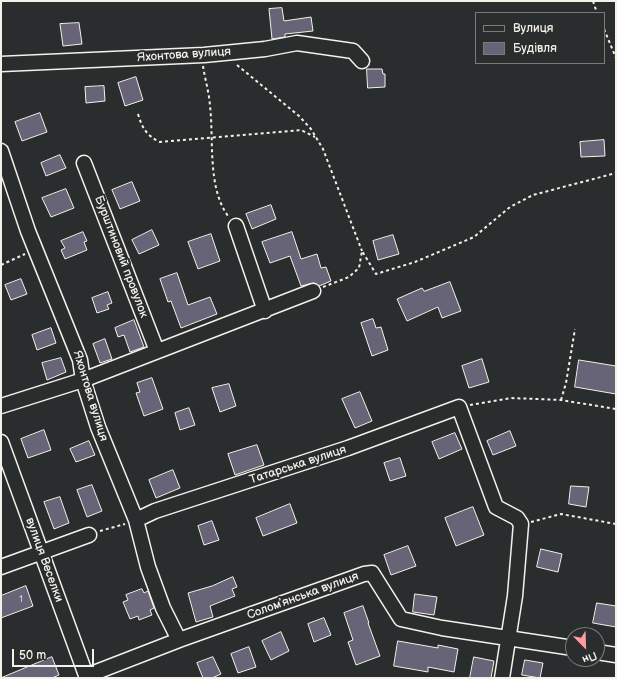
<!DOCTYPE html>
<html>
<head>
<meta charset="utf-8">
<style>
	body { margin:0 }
	#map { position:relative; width:617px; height:679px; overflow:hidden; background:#2a2d2e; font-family:"Balsamiq Sans",sans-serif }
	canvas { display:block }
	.frame { position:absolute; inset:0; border:2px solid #f4f1e8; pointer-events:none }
	.legend { position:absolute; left:475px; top:12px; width:130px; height:52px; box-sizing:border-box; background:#2a2d2e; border:1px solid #7b7b78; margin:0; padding:5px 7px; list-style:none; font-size:12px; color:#f4f1e8 }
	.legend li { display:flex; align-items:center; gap:8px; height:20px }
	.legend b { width:20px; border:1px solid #7b7b78 }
	.north { position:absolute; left:565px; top:627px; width:40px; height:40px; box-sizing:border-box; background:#2a2d2e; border:1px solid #7b7b78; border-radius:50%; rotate:157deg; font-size:11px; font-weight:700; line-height:16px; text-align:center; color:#f4f1e8 }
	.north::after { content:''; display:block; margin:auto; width:14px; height:18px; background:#ff9aa2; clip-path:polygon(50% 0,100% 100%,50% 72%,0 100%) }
	.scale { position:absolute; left:12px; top:649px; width:82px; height:18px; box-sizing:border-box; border:2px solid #f4f1e8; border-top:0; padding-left:5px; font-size:12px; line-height:14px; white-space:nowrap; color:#f4f1e8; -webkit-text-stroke:3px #2a2d2e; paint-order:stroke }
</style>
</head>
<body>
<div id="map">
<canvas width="617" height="679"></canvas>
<div class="frame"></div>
<ul class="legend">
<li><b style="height:5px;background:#2a2d2e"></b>Вулиця</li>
<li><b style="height:11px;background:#666476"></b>Будівля</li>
</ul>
<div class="north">Пн</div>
<div class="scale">50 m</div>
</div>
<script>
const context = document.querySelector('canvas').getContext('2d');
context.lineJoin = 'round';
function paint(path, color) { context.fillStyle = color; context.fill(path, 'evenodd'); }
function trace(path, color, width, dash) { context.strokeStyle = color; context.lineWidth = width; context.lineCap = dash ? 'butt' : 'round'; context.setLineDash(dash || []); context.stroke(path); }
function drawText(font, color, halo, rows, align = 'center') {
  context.font = font + ' "Balsamiq Sans",sans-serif'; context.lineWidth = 4; context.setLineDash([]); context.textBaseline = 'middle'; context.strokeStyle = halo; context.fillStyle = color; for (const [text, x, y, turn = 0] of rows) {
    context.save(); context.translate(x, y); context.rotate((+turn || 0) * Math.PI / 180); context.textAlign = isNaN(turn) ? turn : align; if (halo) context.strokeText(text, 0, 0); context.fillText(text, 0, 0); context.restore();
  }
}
const building = new Path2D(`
	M282,8L284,21L311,17L313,31L285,34V37L272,39L269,9Z
	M79,23L82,44L63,46L60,24Z
	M367,69H382L383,74H385V87L368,88Z
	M136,77L143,100L125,106L118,83Z
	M104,86L105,101L86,103L85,87Z
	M40,113L47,132L22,141L15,122Z
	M604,140L605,156L581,157L580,142Z
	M60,155L66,168L46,176L41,163Z
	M132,182L140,201L120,209L112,190Z
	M66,189L74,208L51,217L42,198Z
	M271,205L276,219L252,229L246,214Z
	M152,230L159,245L139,254L132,240Z
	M83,232L87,241L84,242L87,250L65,259L61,250L65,248L61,241Z
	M292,232L301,259L317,254L321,268L326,267L331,281L319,286L314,283L301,286L290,256L270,263L262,242Z
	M211,234L220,261L198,269L188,242Z
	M393,235L399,254L378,260L373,241Z
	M177,273L188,305L210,297L217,314L181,328L171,301L168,302L160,279Z
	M21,279L27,294L11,300L5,285Z
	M450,282L461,311L442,318L438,307L407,321L397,299L422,288L424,291Z
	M108,292L112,303L107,305L109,309L97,313L92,298Z
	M373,319L376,328L381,327L388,350L372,356L361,323Z
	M134,320L144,347L130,352L124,335L118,337L115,328Z
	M51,328L56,343L37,350L32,335Z
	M105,339L112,359L100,363L93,344Z
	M61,358L66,372L47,380L42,363Z
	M482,359L489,382L469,388L462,366Z
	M579,360L616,366V394L575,387Z
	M152,378L163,409L144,416L136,393L140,392L137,383Z
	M229,384L236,406L220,412L212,388Z
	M360,392L372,421L355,428L342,399Z
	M189,408L195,425L180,430L175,413Z
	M44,430L51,450L28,458L21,439Z
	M510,431L516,446L493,455L487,441Z
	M455,433L462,449L439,459L432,442Z
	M89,441L95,455L76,462L70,449Z
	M257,445L264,465L235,475L228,454Z
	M400,458L406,476L390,481L384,463Z
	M173,470L180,488L156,498L149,480Z
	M92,485L102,511L87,517L77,490Z
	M571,486L589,487L586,507L569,504Z
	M60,497L69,523L54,529L44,502Z
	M290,504L297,523L263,536L256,518Z
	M473,507L484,535L456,546L445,518Z
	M212,521L219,540L204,545L198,526Z
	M408,546L416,566L391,575L384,555Z
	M541,549L562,554L558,572L537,567Z
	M233,577L237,587L232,589L235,596L210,606L213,617L196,622L188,593L212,586Z
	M26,586L33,606L1,618V596Z
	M142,589L144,593L148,591L154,608L150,610L152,615L139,620L138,616L130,619L123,602L128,600L126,595Z
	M415,594L437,597L434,615L413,612Z
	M597,603L616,606V627L593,623Z
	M363,606L369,623H368L380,656L356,665L348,642L353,640L344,613Z
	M324,618L331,635L314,642L308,624Z
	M281,632L289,651L271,660L262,641Z
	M398,641L438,648V645L458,649L454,672L428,667V672L394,666Z
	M249,647L256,667L238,673L231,654Z
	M52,657L59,675L52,678H1Z
	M213,657L221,674L212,678H203L197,663Z
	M474,657L494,661L491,678H470Z
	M525,660L543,663L540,678L522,675Z`);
const path = new Path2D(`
	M593,1L597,13
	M604,29L616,58
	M237,65L299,116L311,129L323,149L362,251
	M203,66C205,79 209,92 210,106C214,139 207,187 228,216
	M138,114C142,128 147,136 160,142L301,130L315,137
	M1,265L25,254
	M323,287L349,277L359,268L362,251L376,274L415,262L474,237L510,207L533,195L616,173
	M561,400L566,383L575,329
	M470,405L511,398L561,400L616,409
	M531,522L561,514L616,524
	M100,531L125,524`);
const minor = new Path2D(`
	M1,64L204,55L265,49L297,43L353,51L362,61
	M1,151L28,231L80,360L83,380L98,427L136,520L148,567L163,608L179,640
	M84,163L157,351
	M236,226L265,311
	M1,406L83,380L313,291
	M1,442L87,678
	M136,520L155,511L348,448L459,407L496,507L517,518L521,524L515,596L502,678
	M1,567L89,535
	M597,652L616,655
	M86,676L179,640L364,574L372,573L401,619L442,628L573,648`);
const numberNames = [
	["1",21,599]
];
const streetNames = [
	["Яхонтова вулиця",184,55,-4],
	["Бурштиновий провулок",121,257,69],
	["Яхонтова вулиця",90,396,73],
	["Татарська вулиця",298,465,-18],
	["вулиця Веселки",44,560,70],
	["Соломʼянська вулиця",303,596,-20]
];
paint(building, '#666476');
trace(building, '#f4f1e8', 1);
trace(minor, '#f4f1e8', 17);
trace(path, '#f4f1e8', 2, [3, 3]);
trace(minor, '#2a2d2e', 14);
drawText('10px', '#d0cecc', null, numberNames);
drawText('12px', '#f4f1e8', '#2a2d2e', streetNames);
</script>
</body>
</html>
